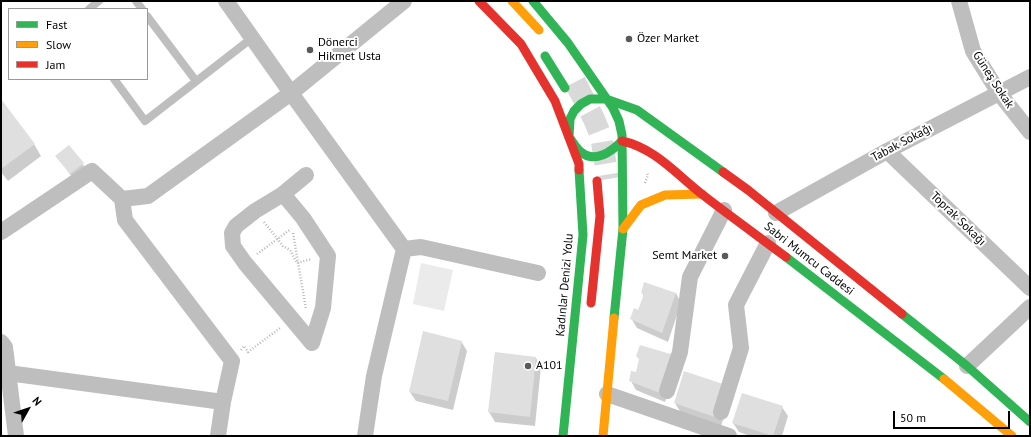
<!DOCTYPE html>
<html>
<head>
<meta charset="utf-8">
<style>
	body { margin:0 }
	#map { position:relative; width:1031px; height:437px; overflow:hidden; background:#fff; font-family:"PT Sans",sans-serif }
	canvas { display:block }
	.frame { position:absolute; inset:0; border:2px solid #000; pointer-events:none }
	.legend { position:absolute; left:8px; top:8px; width:140px; height:72px; box-sizing:border-box; background:#fff; border:1px solid #999; margin:0; padding:5px 7px; list-style:none; font-size:12px; color:#000 }
	.legend li { display:flex; align-items:center; gap:8px; height:20px }
	.legend b { width:20px; border:1px solid #999 }
	.north { position:absolute; left:8px; top:389px; width:40px; height:40px; -webkit-text-stroke:3px #fff; paint-order:stroke; rotate:50deg; font-size:11px; font-weight:700; line-height:16px; text-align:center; color:#000 }
	.north::after { content:''; display:block; margin:auto; width:14px; height:18px; background:#000; clip-path:polygon(50% 0,100% 100%,50% 72%,0 100%) }
	.scale { position:absolute; left:893px; top:411px; width:117px; height:18px; box-sizing:border-box; border:2px solid #000; border-top:0; padding-left:5px; font-size:12px; line-height:14px; white-space:nowrap; color:#000; -webkit-text-stroke:3px #fff; paint-order:stroke }
</style>
</head>
<body>
<div id="map">
<canvas width="1031" height="437"></canvas>
<div class="frame"></div>
<ul class="legend">
<li><b style="height:5px;background:#30b455"></b>Fast</li>
<li><b style="height:5px;background:#ff9f0a"></b>Slow</li>
<li><b style="height:5px;background:#e5322d"></b>Jam</li>
</ul>
<div class="north">N</div>
<div class="scale">50 m</div>
</div>
<script>
const context = document.querySelector('canvas').getContext('2d');
context.lineJoin = 'round';
function paint(path, color) { context.fillStyle = color; context.fill(path, 'evenodd'); }
function trace(path, color, width, dash) { context.strokeStyle = color; context.lineWidth = width; context.lineCap = dash ? 'butt' : 'round'; context.setLineDash(dash || []); context.stroke(path); }
function drawText(font, color, halo, rows, align = 'center') {
  context.font = font + ' "PT Sans",sans-serif'; context.lineWidth = 4; context.setLineDash([]); context.textBaseline = 'middle'; context.strokeStyle = halo; context.fillStyle = color; for (const [text, x, y, turn = 0] of rows) {
    context.save(); context.translate(x, y); context.rotate((+turn || 0) * Math.PI / 180); context.textAlign = isNaN(turn) ? turn : align; if (halo) context.strokeText(text, 0, 0); context.fillText(text, 0, 0); context.restore();
  }
}
const green = new Path2D(`
	M421,263L453,270L444,311L413,304Z`);
const shadow = new Path2D(`
	M1,101L34,144L41,156L8,181L1,172Z
	M69,146L87,170L74,180L57,156Z
	M642,292L676,293L681,303L668,342L637,328L631,318L638,311L644,297Z
	M461,341L467,351L453,410L416,401L410,392Z
	M495,353L536,358L541,367L535,426L495,422L489,412Z
	M637,356L679,365L665,402L636,390L631,381L636,373L640,360Z
	M731,395L721,426L681,413L675,403Z
	M782,407L788,416L782,436H750L739,432L733,423Z`);
const building = new Path2D(`
	M1,99L35,144L1,169Z
	M69,145L84,163L70,174L55,156Z
	M644,282L676,293L662,333L630,319L634,308L638,310L644,294L641,293Z
	M423,331L462,341L448,401L409,392Z
	M640,345L674,355L660,393L629,381L631,371L636,372L639,359L636,356Z
	M495,352L536,357L530,417L488,412Z
	M684,371L726,385L715,417L674,403Z
	M742,393L783,406L773,436L732,423Z`);
const secondaryTunnel = new Path2D(`
	M575,82L594,119L601,136L608,179`);
const path = new Path2D(`
	M645,183L648,175L647,173
	M264,222L283,246L290,250L297,263L312,259
	M293,233L306,309
	M257,254L291,229
	M241,350L244,346L248,352L280,328`);
const lane = new Path2D(`
	M136,1L142,9
	M89,9L99,1
	M147,16L196,81
	M114,79L145,121L252,38`);
const street = new Path2D(`
	M226,1L291,93L404,249L374,376L365,436
	M959,1L973,51L999,93L1030,132
	M887,151L1030,288
	M283,194L303,218L328,256L323,308L312,343L245,263L233,246L232,233L236,226L255,211L283,194L306,175
	M122,199L125,220L232,361L223,402L218,436
	M776,213L887,151L1030,77
	M1,232L92,171L122,199L148,196L291,93L404,1
	M404,249L421,247L538,273
	M1,342L5,347L16,436
	M967,366L1030,307
	M8,373L223,402
	M667,391L680,352L690,277L724,210
	M607,394L729,436
	M721,412L741,348L736,305L768,243`);
const fast = new Path2D(`
	M533,1L568,43L613,108L619,121L622,135L623,229L614,318
	M545,56L565,88
	M622,141C612,151 595,164 581,152C576,148 573,142 569,137L570,119L574,111L581,104L590,99H606L637,110L723,172
	M786,257L944,379
	M902,314L967,366L1030,422
	M563,436L583,235L579,170`);
const slow = new Path2D(`
	M512,1L539,30
	M623,229L641,205L665,195L702,194
	M944,379L1012,436
	M603,436L614,318`);
const jam = new Path2D(`
	M479,1L521,44L555,101L579,164V170
	M622,141C655,148 677,175 703,195C730,216 758,236 786,257
	M723,172L748,190L902,314
	M591,303L600,216L597,181`);
const markers = [
	[629,39,4,"#595959"],
	[310,50,4,"#595959"],
	[725,256,4,"#595959"],
	[528,366,4,"#595959"]
];
const poiNames = [
	["Özer Market",637,39],
	["Dönerci",318,43],
	["Hikmet Usta",318,57],
	["Semt Market",717,256,"right"],
	["A101",536,366]
];
const streetNames = [
	["Güneş Sokak",993,80,57],
	["Tabak Sokağı",902,143,-28],
	["Toprak Sokağı",958,219,44],
	["Sabri Mumcu Caddesi",809,259,38],
	["Kadınlar Denizi Yolu",565,285,-85]
];
paint(green, '#ebebeb');
paint(shadow, '#0003');
paint(building, '#dfdfdf');
trace(secondaryTunnel, '#d9d9d9', 22, [22, 11]);
trace(path, '#b9b9b9', 2.5, [1, 2]);
trace(lane, '#bebebe', 8);
trace(street, '#bebebe', 16);
trace(fast, '#30b455', 9);
trace(slow, '#ff9f0a', 9);
trace(jam, '#e5322d', 9);
for (const [x, y, r, color] of markers) { const dot = new Path2D(); dot.arc(x, y, r, 0, 2 * Math.PI); context.fillStyle = color; context.fill(dot); trace(dot, '#fff', 1.5); }
drawText('12px', '#000', '#fff', poiNames, 'left');
drawText('12px', '#000', '#fff', streetNames);
</script>
</body>
</html>
